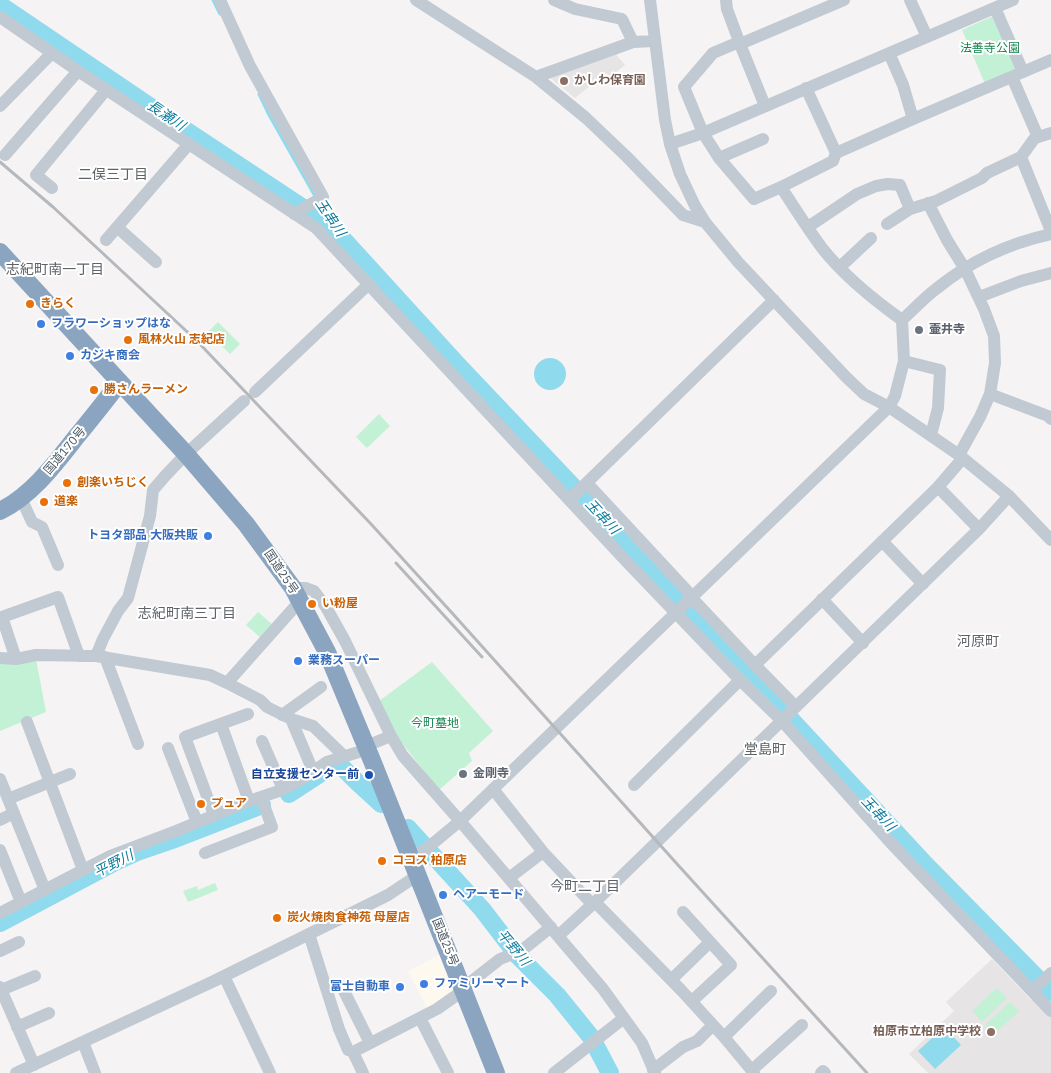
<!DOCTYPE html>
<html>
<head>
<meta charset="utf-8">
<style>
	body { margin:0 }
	canvas { display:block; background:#f5f3f3 }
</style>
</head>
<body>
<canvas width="1051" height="1073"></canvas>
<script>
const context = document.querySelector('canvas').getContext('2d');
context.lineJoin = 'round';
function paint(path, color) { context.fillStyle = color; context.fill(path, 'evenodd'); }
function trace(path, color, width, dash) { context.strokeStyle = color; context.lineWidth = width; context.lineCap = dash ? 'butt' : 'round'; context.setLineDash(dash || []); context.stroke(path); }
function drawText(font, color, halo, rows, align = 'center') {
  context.font = font + ' "IBM Plex Sans","Noto Sans JP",sans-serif'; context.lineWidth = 4; context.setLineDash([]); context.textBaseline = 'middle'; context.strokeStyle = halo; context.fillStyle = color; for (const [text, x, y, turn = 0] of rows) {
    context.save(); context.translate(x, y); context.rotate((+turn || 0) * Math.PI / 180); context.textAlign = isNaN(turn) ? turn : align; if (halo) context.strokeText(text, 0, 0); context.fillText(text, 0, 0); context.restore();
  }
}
const commercial = new Path2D(`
	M441,954L456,992L428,1010L408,971Z`);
const education = new Path2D(`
	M614,52L625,65L610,77L606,73L575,98L548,76Z
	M992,959L1031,1000L1051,981V1073H928L909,1054L954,1011L946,1002Z`);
const green = new Path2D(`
	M995,15L1018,69L985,84L962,30Z
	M218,322L240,344L230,354L208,332Z
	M379,414L390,426L367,448L356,437Z
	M258,612L273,625L261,638L246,625Z
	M36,659L46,712L0,731V661Z
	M432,662L493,731L469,753L472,761L439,790L395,734L379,701Z
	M215,883L218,890L188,902L183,891L197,886L198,890Z
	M997,988L1007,998L982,1022L972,1011Z
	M1010,1002L1019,1011L994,1034L985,1025Z`);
const water = new Path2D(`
	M534 374a16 16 0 1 1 32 0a16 16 0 1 1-32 0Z
	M944,1027L961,1045L935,1069L918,1051Z`);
const stream = new Path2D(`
	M213,0L220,14
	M259,94L269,115L316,198
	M319,203L332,227`);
const river = new Path2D(`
	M0,5L164,116L332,227L456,363L668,587L926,865L1051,992
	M289,794L335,764L340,765L356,781L381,804
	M408,828L482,909L518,956L557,995L591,1037L610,1073
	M0,923L115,862L137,852L172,840L262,805`);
const minor = new Path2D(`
	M220,0L250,66L323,197L294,214
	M416,0L536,77L586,118L627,157L683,215L705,222
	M554,0L575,9L622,19L633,42
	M650,0L665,120L670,144L680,174L695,206L705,222L738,262L846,377L864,394L889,407L959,455L1009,496L1051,540
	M726,0L727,9L740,44L765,106
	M910,0L927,37
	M995,8L1023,72
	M0,17L78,71L316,228L625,560L740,680L782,721L890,842L1051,1011
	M739,42L713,53L684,87L703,133L719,158L754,199L781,187C794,207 807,228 822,248C844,276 874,300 902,320
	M740,44L844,0
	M889,53L903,85L913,119
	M536,77L633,42L655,41
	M1012,77L1038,137
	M806,88L836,153L913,119L1051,60
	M0,106L52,53
	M670,144L703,133L1013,0
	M5,155L78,71
	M1021,157L1051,231
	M719,158L763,139
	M781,187L833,161L836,153
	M52,188L36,175L106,90
	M928,203L947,240L965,269L984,309L994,336L995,363L990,394L980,417L959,455
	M887,224L910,209L936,201L982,178L987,173L1021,157L1034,139L1038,137L1051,133
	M117,227L156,262
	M808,227L857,194L876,186L888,184L900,185L910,209
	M106,240L189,144
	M840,267L871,238
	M979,297L1021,281L1051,273
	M904,361L940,370L938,408L931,435
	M255,392L369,284
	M990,394L1048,416L1051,419
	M587,483L692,596
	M938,487L979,529
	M21,498L32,522L42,527L58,565
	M569,500L774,300
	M882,541L923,584
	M293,588H306L314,591L326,607L345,641L391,736L403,756L460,821L603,989L642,1043L655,1073
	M691,597L755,665L796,707
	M822,599L863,643
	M96,656L103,639L118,611L128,598L150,516L153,490L166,475L186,454L244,401
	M105,657L138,744
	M0,658L16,659L36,655L96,656L210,675L227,683L260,700L267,707L291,719L313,726L344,756
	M16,659L2,617L58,597L79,656
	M755,665L938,487L963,458
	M227,683L300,601
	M282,715L321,687
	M291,719L313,771
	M27,722L83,870
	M221,724L249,801
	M262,741L283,789
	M366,746L391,736
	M168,748L197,822
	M0,779L45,890
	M634,785L740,680
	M493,789L543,852L592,904
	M8,799L70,774
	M214,815L185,737L248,714
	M0,820L14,813
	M0,850L21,902
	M205,853L272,827L261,797
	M410,856L425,850L460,821L889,407L895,396L904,361L902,320C913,310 924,298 936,289C970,261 1009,243 1051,234
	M509,878L543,852
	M595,902L681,990L724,1037L754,1073
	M683,912L731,965L692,1001
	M0,913L110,856L176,831L249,801L279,791L302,779L327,762L368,749
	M309,934L339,1029L348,1050L353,1052
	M558,936L595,902L979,529L1009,496
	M0,951L19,942
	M224,976L270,1073
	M671,980L710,942
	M0,987L34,1065
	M342,987L370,1043
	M463,988L500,959L521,951L551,927
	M1,990L35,976
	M1032,991L1051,973
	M420,1018L448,1073
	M17,1027L49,1013
	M724,1037L771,991
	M83,1042L95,1073
	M653,1070L683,1047L697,1041L713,1025
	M752,1070L802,1025
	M16,1073L214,981L388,895L418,875
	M363,1073L353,1052L437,1009L464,990
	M554,1073L624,1018
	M821,1073L823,1071L825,1073`);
const highway = new Path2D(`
	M0,252L186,454L246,524L293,588L327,652L373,763L496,1073
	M0,511C32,495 55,464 77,436C92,418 106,400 120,382`);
const rail = new Path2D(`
	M0,162L53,207L196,340L371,524L453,614L678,865L867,1073
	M396,563L482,657`);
const markers = [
	[564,81,5,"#8d6e63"],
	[30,304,5,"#e8710a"],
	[41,324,5,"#3f7fe0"],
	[919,330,5,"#6b7280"],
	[128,340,5,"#e8710a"],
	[70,356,5,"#3f7fe0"],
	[94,390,5,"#e8710a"],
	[67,483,5,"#e8710a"],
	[44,502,5,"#e8710a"],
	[208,536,5,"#3f7fe0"],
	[312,604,5,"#e8710a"],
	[298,661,5,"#3f7fe0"],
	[463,774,5,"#6b7280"],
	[369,775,5,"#1a4fb4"],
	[201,804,5,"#e8710a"],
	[382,861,5,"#e8710a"],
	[443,895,5,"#3f7fe0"],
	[277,918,5,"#e8710a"],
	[424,984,5,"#3f7fe0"],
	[400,987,5,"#3f7fe0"],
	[991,1032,5,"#8d6e63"]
];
const parkNames = [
	["法善寺公園",990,49],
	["今町墓地",435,724]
];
const educationNames = [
	["かしわ保育園",574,81],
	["柏原市立柏原中学校",981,1032,"right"]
];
const foodNames = [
	["きらく",40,304],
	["風林火山 志紀店",138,340],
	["勝さんラーメン",104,390],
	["創楽いちじく",77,483],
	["道楽",54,502],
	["い粉屋",322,604],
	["プュア",211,804],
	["ココス 柏原店",392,861],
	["炭火焼肉食神苑 母屋店",287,918]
];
const shopNames = [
	["フラワーショップはな",51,324],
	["カジキ商会",80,356],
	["トヨタ部品 大阪共販",198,536,"right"],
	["業務スーパー",308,661],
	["ヘアーモード",453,895],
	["ファミリーマート",434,984],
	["富士自動車",390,987,"right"]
];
const worshipNames = [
	["壷井寺",929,330],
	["金剛寺",473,774]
];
const streetNames = [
	["国道170号",65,451,-50],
	["国道25号",281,572,56],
	["国道25号",445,942,68]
];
const transitNames = [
	["自立支援センター前",359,775]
];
const waterNames = [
	["長瀬川",166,116,34],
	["玉串川",330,218,56],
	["玉串川",602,517,47],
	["玉串川",878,814,47],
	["平野川",114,864,-27],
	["平野川",513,948,50]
];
const neighbourhoodNames = [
	["二俣三丁目",113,175],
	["志紀町南一丁目",55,270],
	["志紀町南三丁目",187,614],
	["河原町",978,642],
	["堂島町",765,750],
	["今町二丁目",585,887]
];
paint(commercial, '#fdf9ef');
paint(education, '#e6e4e5');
paint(green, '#c3f1d5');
paint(water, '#90daee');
trace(stream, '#90daee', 3);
trace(river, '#90daee', 18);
trace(minor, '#c1cad2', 12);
trace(highway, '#8ba5c1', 18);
trace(rail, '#b5b8bd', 3);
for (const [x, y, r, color] of markers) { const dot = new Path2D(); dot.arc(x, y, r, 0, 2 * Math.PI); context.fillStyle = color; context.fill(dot); trace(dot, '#fff', 2); }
drawText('12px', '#17864f', '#fff', parkNames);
drawText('bold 12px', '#785e54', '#fff', educationNames, 'left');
drawText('bold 12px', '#c56008', '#fff', foodNames, 'left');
drawText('bold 12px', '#366cbe', '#fff', shopNames, 'left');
drawText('bold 12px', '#5b616d', '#fff', worshipNames, 'left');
drawText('12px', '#4a5661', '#fff', streetNames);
drawText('bold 12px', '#164399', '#fff', transitNames, 'right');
drawText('italic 14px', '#0c7c9b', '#fff', waterNames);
drawText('14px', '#5f6368', '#fff', neighbourhoodNames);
</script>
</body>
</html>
